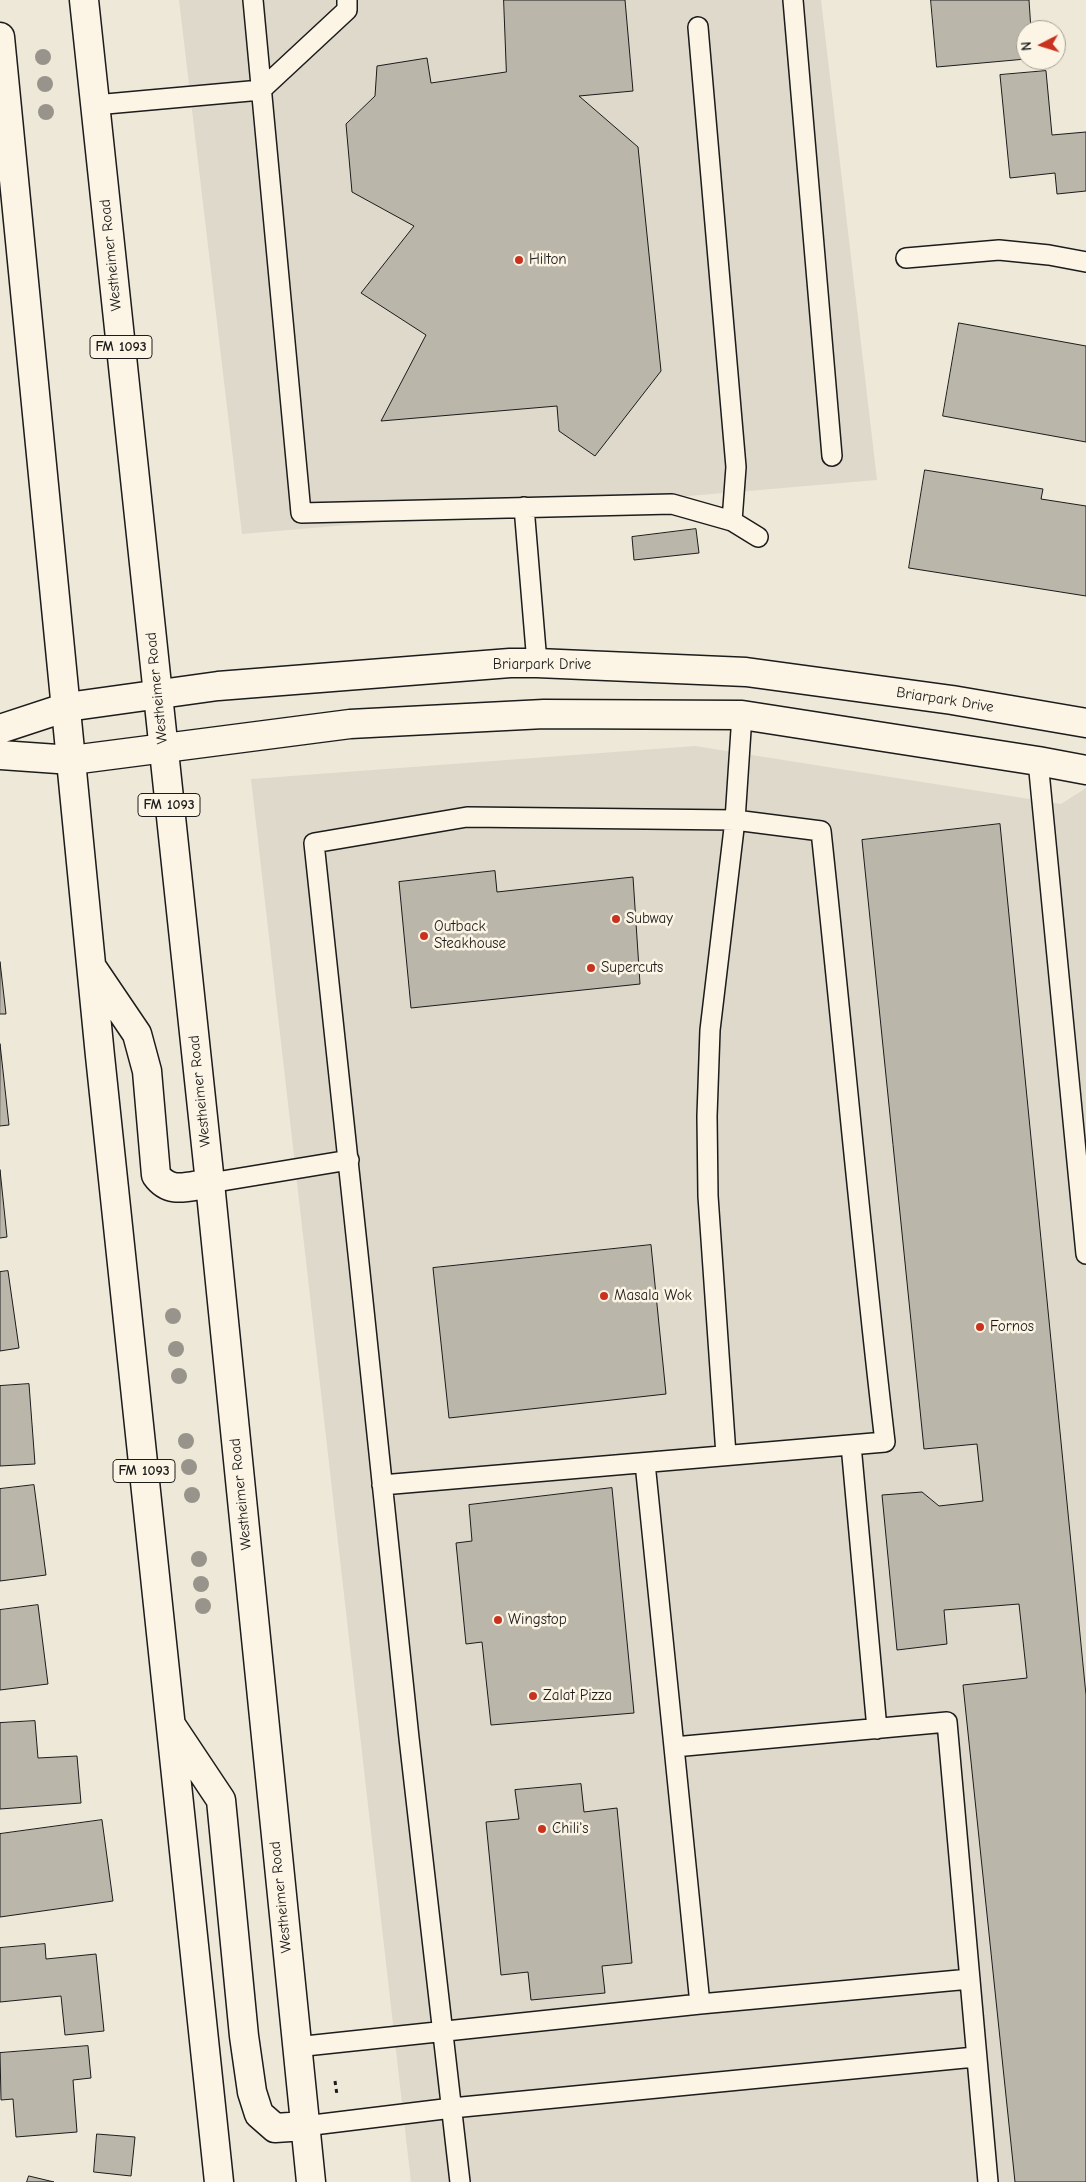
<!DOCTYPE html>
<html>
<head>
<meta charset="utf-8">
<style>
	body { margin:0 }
	#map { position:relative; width:1086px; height:2182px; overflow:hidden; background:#eee8d9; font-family:"Comic Neue",sans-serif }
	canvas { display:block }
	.north { position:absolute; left:1016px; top:20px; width:50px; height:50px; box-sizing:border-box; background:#fcf5e5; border:1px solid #a29e95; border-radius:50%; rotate:265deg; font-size:14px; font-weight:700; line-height:20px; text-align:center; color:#1c1c1c }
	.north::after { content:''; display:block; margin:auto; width:18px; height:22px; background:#c8321e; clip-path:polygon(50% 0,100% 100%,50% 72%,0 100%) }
</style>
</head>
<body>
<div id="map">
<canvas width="1086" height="2182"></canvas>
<div class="north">N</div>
</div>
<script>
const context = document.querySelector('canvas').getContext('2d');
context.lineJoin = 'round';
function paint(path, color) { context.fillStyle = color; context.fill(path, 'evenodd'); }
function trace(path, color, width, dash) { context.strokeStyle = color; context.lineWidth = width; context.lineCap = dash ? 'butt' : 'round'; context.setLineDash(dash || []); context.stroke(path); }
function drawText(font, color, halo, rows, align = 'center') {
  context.font = font + ' "Comic Neue",sans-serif'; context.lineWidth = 5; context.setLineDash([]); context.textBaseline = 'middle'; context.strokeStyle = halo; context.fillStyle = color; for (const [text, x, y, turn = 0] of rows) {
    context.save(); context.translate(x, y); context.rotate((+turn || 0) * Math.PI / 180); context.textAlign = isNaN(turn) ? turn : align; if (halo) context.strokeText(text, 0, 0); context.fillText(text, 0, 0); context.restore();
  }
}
const built = new Path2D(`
	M179,0H821L877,480L242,534Z
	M695,746L1061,804L1086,788V2182H411L251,779Z`);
const building = new Path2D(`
	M504,0H625L633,91L579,96L638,147L661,371L595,456L559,431L557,406L381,421L426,335L361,293L414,226L352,192L346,124L375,96L377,66L427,58L431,83L506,72Z
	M931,0H1029L1031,30H1026V59L937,67Z
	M1046,71L1052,135L1086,132V191L1057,194L1055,173L1010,178L1000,75Z
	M959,323L1086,346V442L943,416Z
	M925,470L1043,489L1041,499L1086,506V596L909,568Z
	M696,529L699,553L634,560L632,537Z
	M1000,824L1086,1695V2182H1015L963,1685L1027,1678L1019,1604L944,1610L947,1644L897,1650L882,1495L922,1492L939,1506L983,1501L977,1444L924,1449L862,840Z
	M495,871L497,892L633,877L640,984L411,1008L399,882Z
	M0,962L6,1014H0Z
	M0,1044L9,1125L0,1126Z
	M0,1170L7,1237L0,1238Z
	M651,1245L666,1394L449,1418L433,1268Z
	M8,1271L19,1348L0,1351V1272Z
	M29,1384L35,1464L0,1466V1386Z
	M34,1485L46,1575L0,1581V1489Z
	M612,1488L634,1713L491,1725L482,1642L466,1644L456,1543L472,1541L469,1505Z
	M38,1605L48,1684L0,1690V1610Z
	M35,1721L38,1758L77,1756L81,1803L0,1809V1723Z
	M581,1784L584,1812L617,1808L632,1963L602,1966L605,1993L531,2000L528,1972L501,1975L486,1822L519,1819L515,1790Z
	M102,1820L113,1901L0,1917V1834Z
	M45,1944L46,1959L96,1954L104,2031L65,2035L61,1996L0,2002V1948Z
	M88,2046L91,2078L73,2080L77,2132L16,2137L13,2099L1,2100L0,2053Z
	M97,2134L135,2137L131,2176L94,2172Z
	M29,2176L54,2182H27Z`);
const path = new Path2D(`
	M335,2081L337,2095`);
const service = new Path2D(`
	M253,0L301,513L672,504L732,521L758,537
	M793,0L832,456
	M698,27L736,467L732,521
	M95,105L261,90L347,10V0
	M906,258L999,250L1049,255L1086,262
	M524,507L537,663
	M1038,761L1086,1254
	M210,1183L349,1160
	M851,1445L877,1729
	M726,1455L708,1196L707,1116L710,1030L735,820L742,715
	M645,1463L674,1747
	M382,1485L885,1442C861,1239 843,1035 821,831L735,820L467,817L314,843C347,1141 377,1440 409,1738C425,1886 444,2034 460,2182
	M700,2004L970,1979
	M296,2047L700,2004L674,1747L947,1722L988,2182
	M305,2126L452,2108L975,2057`);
const minor = new Path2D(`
	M0,729L67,707
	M0,755L72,760`);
const tertiary = new Path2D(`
	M67,707L218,686L510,663H537L746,672L952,700L1086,723
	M72,760L350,724L544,714L742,715L1038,761L1086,770`);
const primary = new Path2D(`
	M84,0L210,1183L311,2182
	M0,37L100,1056L219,2182
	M93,969L137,1034L147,1071L156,1175C170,1195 188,1186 210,1183
	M173,1728L221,1800L244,2036L252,2092L259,2114L275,2128L305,2126`);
const trees = [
	[43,57],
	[45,84],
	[46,112],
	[173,1316],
	[176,1349],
	[179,1376],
	[186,1441],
	[189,1467],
	[192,1495],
	[199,1559],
	[201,1584],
	[203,1606]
];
const markers = [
	[519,260,5,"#c8321e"],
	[616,919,5,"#c8321e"],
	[424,936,5,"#c8321e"],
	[591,968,5,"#c8321e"],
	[604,1296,5,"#c8321e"],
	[980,1327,5,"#c8321e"],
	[498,1620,5,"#c8321e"],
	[533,1696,5,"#c8321e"],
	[542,1829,5,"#c8321e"]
];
const shields = [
	[121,347,62],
	[169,805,62],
	[144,1471,62]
];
const shieldNames = [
	["FM 1093",121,347],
	["FM 1093",169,805],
	["FM 1093",144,1471]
];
const streetNames = [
	["Westheimer Road",111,255,-96],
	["Briarpark Drive",542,665],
	["Westheimer Road",157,688,-96],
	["Briarpark Drive",945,700,9],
	["Westheimer Road",200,1091,-96],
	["Westheimer Road",241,1494,-96],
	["Westheimer Road",281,1897,-96]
];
const poiNames = [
	["Hilton",529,260],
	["Subway",626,919],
	["Outback",434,927],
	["Steakhouse",434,944],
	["Supercuts",601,968],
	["Masala Wok",614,1296],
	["Fornos",990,1327],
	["Wingstop",508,1620],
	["Zalat Pizza",543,1696],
	["Chili's",552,1829]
];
paint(built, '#ded9cb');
paint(building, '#bab6aa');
trace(building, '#1c1c1c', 1);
trace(service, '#1c1c1c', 22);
trace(minor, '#1c1c1c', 31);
trace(tertiary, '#1c1c1c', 31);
trace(primary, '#1c1c1c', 31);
trace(path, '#1c1c1c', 3, [4, 4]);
trace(service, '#fcf5e5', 19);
trace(minor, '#fcf5e5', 28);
trace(tertiary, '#fcf5e5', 28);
trace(primary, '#fcf5e5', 28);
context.fillStyle = '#98948b';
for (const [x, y] of trees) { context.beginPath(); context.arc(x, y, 8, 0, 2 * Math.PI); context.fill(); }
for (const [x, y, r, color] of markers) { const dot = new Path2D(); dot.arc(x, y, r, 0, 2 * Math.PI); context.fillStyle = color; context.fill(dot); trace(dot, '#fcf5e5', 2); }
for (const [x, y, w] of shields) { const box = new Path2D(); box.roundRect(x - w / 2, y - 11.5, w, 23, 4); context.fillStyle = '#fcf5e5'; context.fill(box); trace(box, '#1c1c1c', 1); }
drawText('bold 14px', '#1c1c1c', null, shieldNames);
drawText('15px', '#1c1c1c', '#fcf5e5', streetNames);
drawText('15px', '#1c1c1c', '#fcf5e5', poiNames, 'left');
</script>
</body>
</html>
